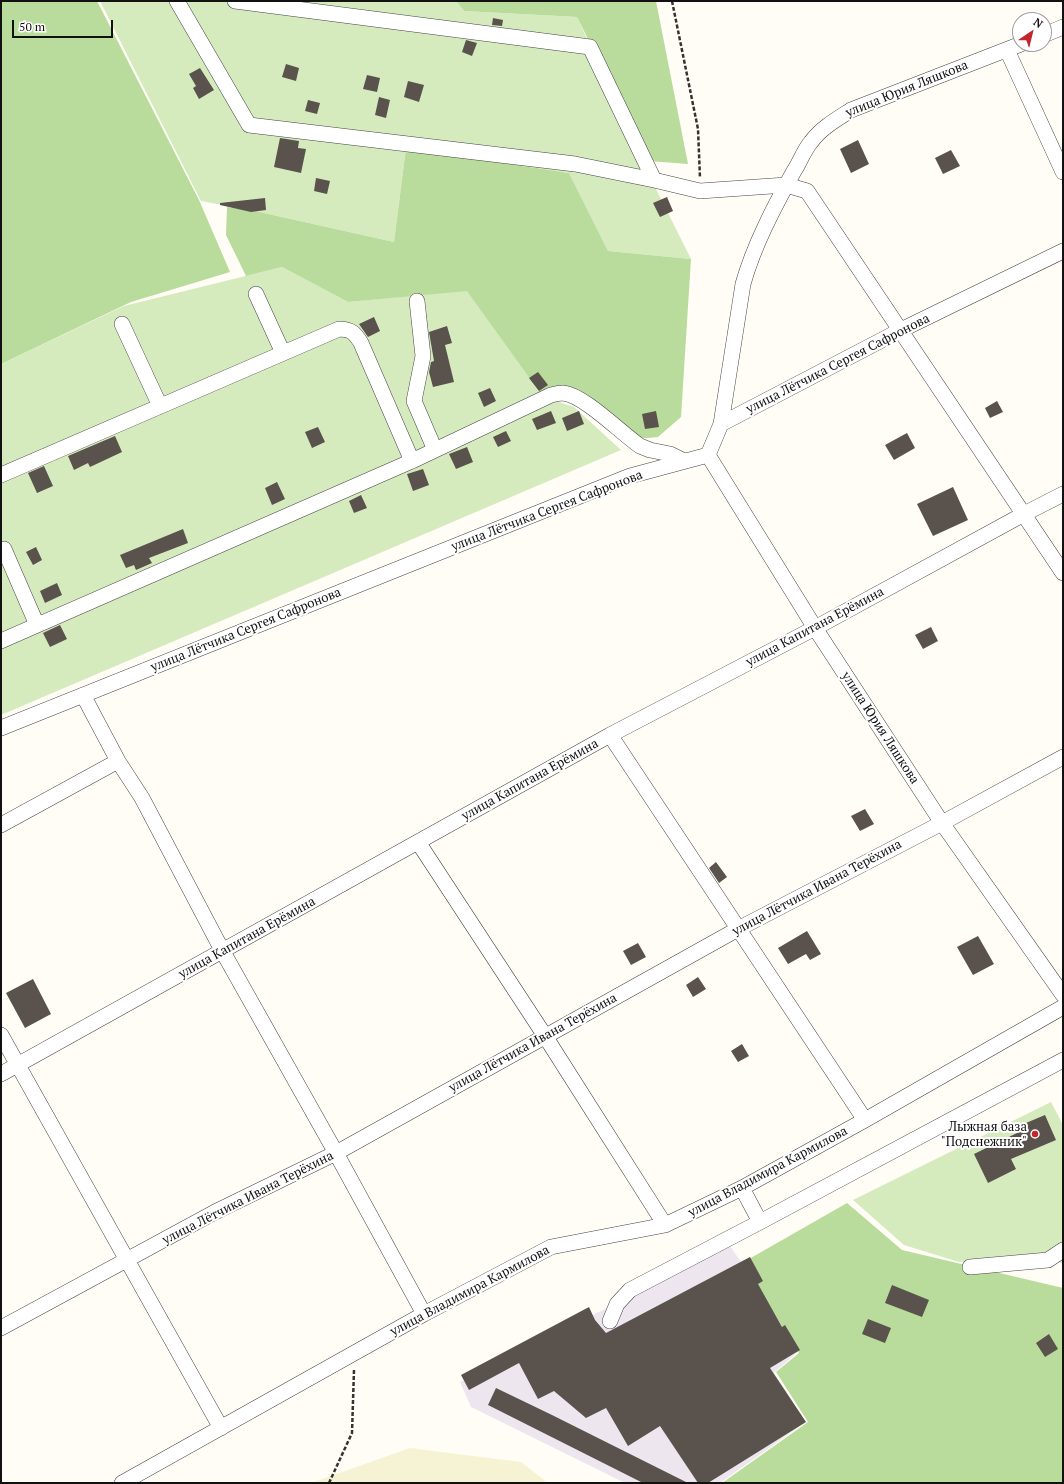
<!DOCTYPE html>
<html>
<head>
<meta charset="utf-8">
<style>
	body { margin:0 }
	#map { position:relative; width:1064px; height:1484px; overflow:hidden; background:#fffdf5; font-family:"PT Serif",serif }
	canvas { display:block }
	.frame { position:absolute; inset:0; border:2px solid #111; pointer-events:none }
	.north { position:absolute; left:1012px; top:12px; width:40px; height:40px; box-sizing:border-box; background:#fff; border:1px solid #a0a0a0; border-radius:50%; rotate:35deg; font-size:11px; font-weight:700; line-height:16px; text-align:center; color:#111 }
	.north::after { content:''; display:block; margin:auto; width:14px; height:18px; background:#c4262e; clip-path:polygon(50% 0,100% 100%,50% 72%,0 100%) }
	.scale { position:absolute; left:12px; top:20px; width:101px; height:18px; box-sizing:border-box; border:2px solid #111; border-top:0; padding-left:5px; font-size:12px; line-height:14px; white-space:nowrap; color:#111; -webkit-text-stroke:3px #fff; paint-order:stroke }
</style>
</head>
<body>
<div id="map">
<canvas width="1064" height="1484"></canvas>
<div class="frame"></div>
<div class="north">N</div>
<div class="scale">50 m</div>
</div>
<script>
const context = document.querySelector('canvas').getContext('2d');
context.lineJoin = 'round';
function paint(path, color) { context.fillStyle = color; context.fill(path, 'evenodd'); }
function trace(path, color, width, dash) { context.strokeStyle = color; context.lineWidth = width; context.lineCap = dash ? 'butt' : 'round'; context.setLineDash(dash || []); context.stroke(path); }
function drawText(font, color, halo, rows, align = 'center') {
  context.font = font + ' "PT Serif",serif'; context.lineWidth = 4; context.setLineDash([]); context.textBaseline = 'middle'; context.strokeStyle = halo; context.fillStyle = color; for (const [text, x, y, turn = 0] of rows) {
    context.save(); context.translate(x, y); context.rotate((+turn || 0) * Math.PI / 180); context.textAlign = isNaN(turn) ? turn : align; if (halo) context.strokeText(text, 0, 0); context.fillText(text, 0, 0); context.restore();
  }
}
const industrial = new Path2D(`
	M730,1246L762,1292L777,1319L800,1350L774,1373L806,1422L720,1483H625L471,1407L460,1382Z`);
const farmland = new Path2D(`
	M410,1448L521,1462L548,1483H311Z`);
const green = new Path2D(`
	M100,1H456L464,11L577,17L652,181L691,259L608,251L569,173L406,148L394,242L255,211L201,201Z
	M282,267L348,302L468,290L544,397L574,407L621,450L1,715V364L124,306Z
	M1051,1102L1063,1125V1264L1047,1255L959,1262L904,1245L853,1200Z`);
const forest = new Path2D(`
	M1,1H97L199,200L230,272L131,302L1,364Z
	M456,1H656L688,164L649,161L577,17L464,11Z
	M406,148L569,173L608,251L691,259L681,417L658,437L637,439L570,395L544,398L467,291L348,302L282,267L246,276L226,235L227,207L255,211L394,242Z
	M847,1203L902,1250L1063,1288V1483H722L808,1422L776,1372L799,1353L742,1263Z`);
const building = new Path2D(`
	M493,18L503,20L502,26L492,25Z
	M466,40L477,43L472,56L462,52Z
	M286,64L299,68L296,81L282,77Z
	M200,68L214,90L199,99L193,88L196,86L189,74Z
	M367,75L380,78L377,92L363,89Z
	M408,81L424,85L419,102L404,97Z
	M379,97L390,100L386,118L375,115Z
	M308,100L320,103L317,114L305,111Z
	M280,138L299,141L298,148L306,149L301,173L274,167Z
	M858,140L869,164L851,173L840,149Z
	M951,150L960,166L943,174L935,158Z
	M316,178L330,181L327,194L314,191Z
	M667,197L673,211L660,217L653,203Z
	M265,198L266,210L251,212L220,205V203Z
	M374,317L380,331L368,337L359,324Z
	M447,326L452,343L445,345L454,382L433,387L429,372L431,362L434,361L429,332Z
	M538,372L548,385L539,391L529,378Z
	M490,388L496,401L484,407L478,393Z
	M997,401L1003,412L990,418L985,408Z
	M551,411L556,423L537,430L532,419Z
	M579,411L584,424L567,431L562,418Z
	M656,411L659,427L645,429L642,414Z
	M318,427L325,442L312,448L305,432Z
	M506,431L511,441L498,447L493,437Z
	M907,433L915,448L894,460L885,445Z
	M115,436L122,452L90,467L88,463L74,470L68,456Z
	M467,447L473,462L456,469L449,454Z
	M44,466L53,486L37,493L28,473Z
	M423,469L429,485L413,491L407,474Z
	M277,482L285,499L272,505L265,488Z
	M953,487L968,520L933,536L917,504Z
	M361,495L367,508L354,513L349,501Z
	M183,529L188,543L149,558L152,563L136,570L134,565L126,568L120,555Z
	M36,547L42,560L33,565L26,552Z
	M57,583L62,595L45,603L40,591Z
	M60,625L67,639L50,647L43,633Z
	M931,627L938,641L923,649L915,635Z
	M865,809L874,824L860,831L851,816Z
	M716,862L727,877L719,883L709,868Z
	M807,931L821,954L810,960L806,954L788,964L778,948Z
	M978,936L994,964L973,975L957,947Z
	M638,943L646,957L631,965L623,951Z
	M698,977L706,989L693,997L686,985Z
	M33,979L51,1014L25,1028L6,993Z
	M742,1044L749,1056L738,1062L731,1051Z
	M1045,1115L1056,1140L1011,1159L1016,1169L988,1183L974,1154L1017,1133L1014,1128Z
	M750,1257L763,1281L758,1284L782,1327L785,1325L800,1350L770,1368L806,1422L708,1483H698L660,1426L628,1446L606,1408L586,1418L554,1391L538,1399L519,1363L469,1390L461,1375L589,1307L595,1320L606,1333Z
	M892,1285L929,1300L922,1317L885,1303Z
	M868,1319L891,1328L885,1343L862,1334Z
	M1049,1334L1058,1349L1045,1357L1036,1343Z
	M496,1388L552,1415L688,1483H643L488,1405Z`);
const path = new Path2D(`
	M672,1L698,129L700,178
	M329,1483L352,1433L354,1370`);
const minor = new Path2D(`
	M177,1L249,125L575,164L654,180
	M235,1L590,47L654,180L700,191L786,185L807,191L1063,573
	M1044,35L1063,27
	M1007,50L1063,172
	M256,294L283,353
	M417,301L423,356L414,401L435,450
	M122,324L160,406
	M721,424L743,284C754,245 774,207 794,171C800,162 804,150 811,142C821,128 837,119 851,110L1021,44
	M708,455L815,628L942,823L1063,995
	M1,475L339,329C351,329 355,333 361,343L412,461
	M4,549L37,625
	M1,641L412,461L551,395C555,394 559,393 563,393C584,395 621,433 640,446L650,450L670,454L684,461
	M83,695L118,761L142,798L223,952L336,1153L424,1314
	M1,728L630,476L708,455L721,424L901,330L1063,251
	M610,735L865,1120
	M1,825L118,761
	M418,842L545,1036L665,1225
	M1,1035L221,1428
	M1,1074L610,735L815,628L1024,514L1063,494
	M742,1188L760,1222
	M970,1267L1048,1260L1063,1250
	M610,1321L617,1304L630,1290L760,1222L1063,1060
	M1,1328L215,1212L336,1153L738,929L942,823L1063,757
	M122,1483L424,1314L551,1247L665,1225L742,1188L865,1120L1063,1007`);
const markers = [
	[1035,1134,4,"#c4262e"]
];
const streetNames = [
	["улица Юрия Ляшкова",907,89,-22],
	["улица Лётчика Сергея Сафронова",838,364,-27],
	["улица Лётчика Сергея Сафронова",547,511,-21],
	["улица Капитана Ерёмина",815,627,-28],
	["улица Лётчика Сергея Сафронова",246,630,-22],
	["улица Юрия Ляшкова",880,728,57],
	["улица Капитана Ерёмина",530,780,-29],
	["улица Лётчика Ивана Терёхина",817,888,-28],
	["улица Капитана Ерёмина",247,938,-29],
	["улица Лётчика Ивана Терёхина",533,1043,-29],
	["улица Владимира Кармилова",768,1172,-28],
	["улица Лётчика Ивана Терёхина",248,1198,-27],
	["улица Владимира Кармилова",470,1291,-28]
];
const poiNames = [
	["Лыжная база",1027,1127],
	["\"Подснежник\"",1027,1142]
];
paint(industrial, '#eee6ef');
paint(farmland, '#f6f3d4');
paint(green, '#d5ebbd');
paint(forest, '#b9dc9c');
paint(building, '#5a524d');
trace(minor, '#444', 16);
trace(path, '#333', 2.5, [4, 2]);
trace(minor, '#fff', 15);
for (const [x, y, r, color] of markers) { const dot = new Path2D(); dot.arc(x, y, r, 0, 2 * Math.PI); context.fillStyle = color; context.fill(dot); trace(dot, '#fff', 1.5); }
drawText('13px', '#111', '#fff', streetNames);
drawText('13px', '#111', '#fff', poiNames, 'right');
</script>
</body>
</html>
